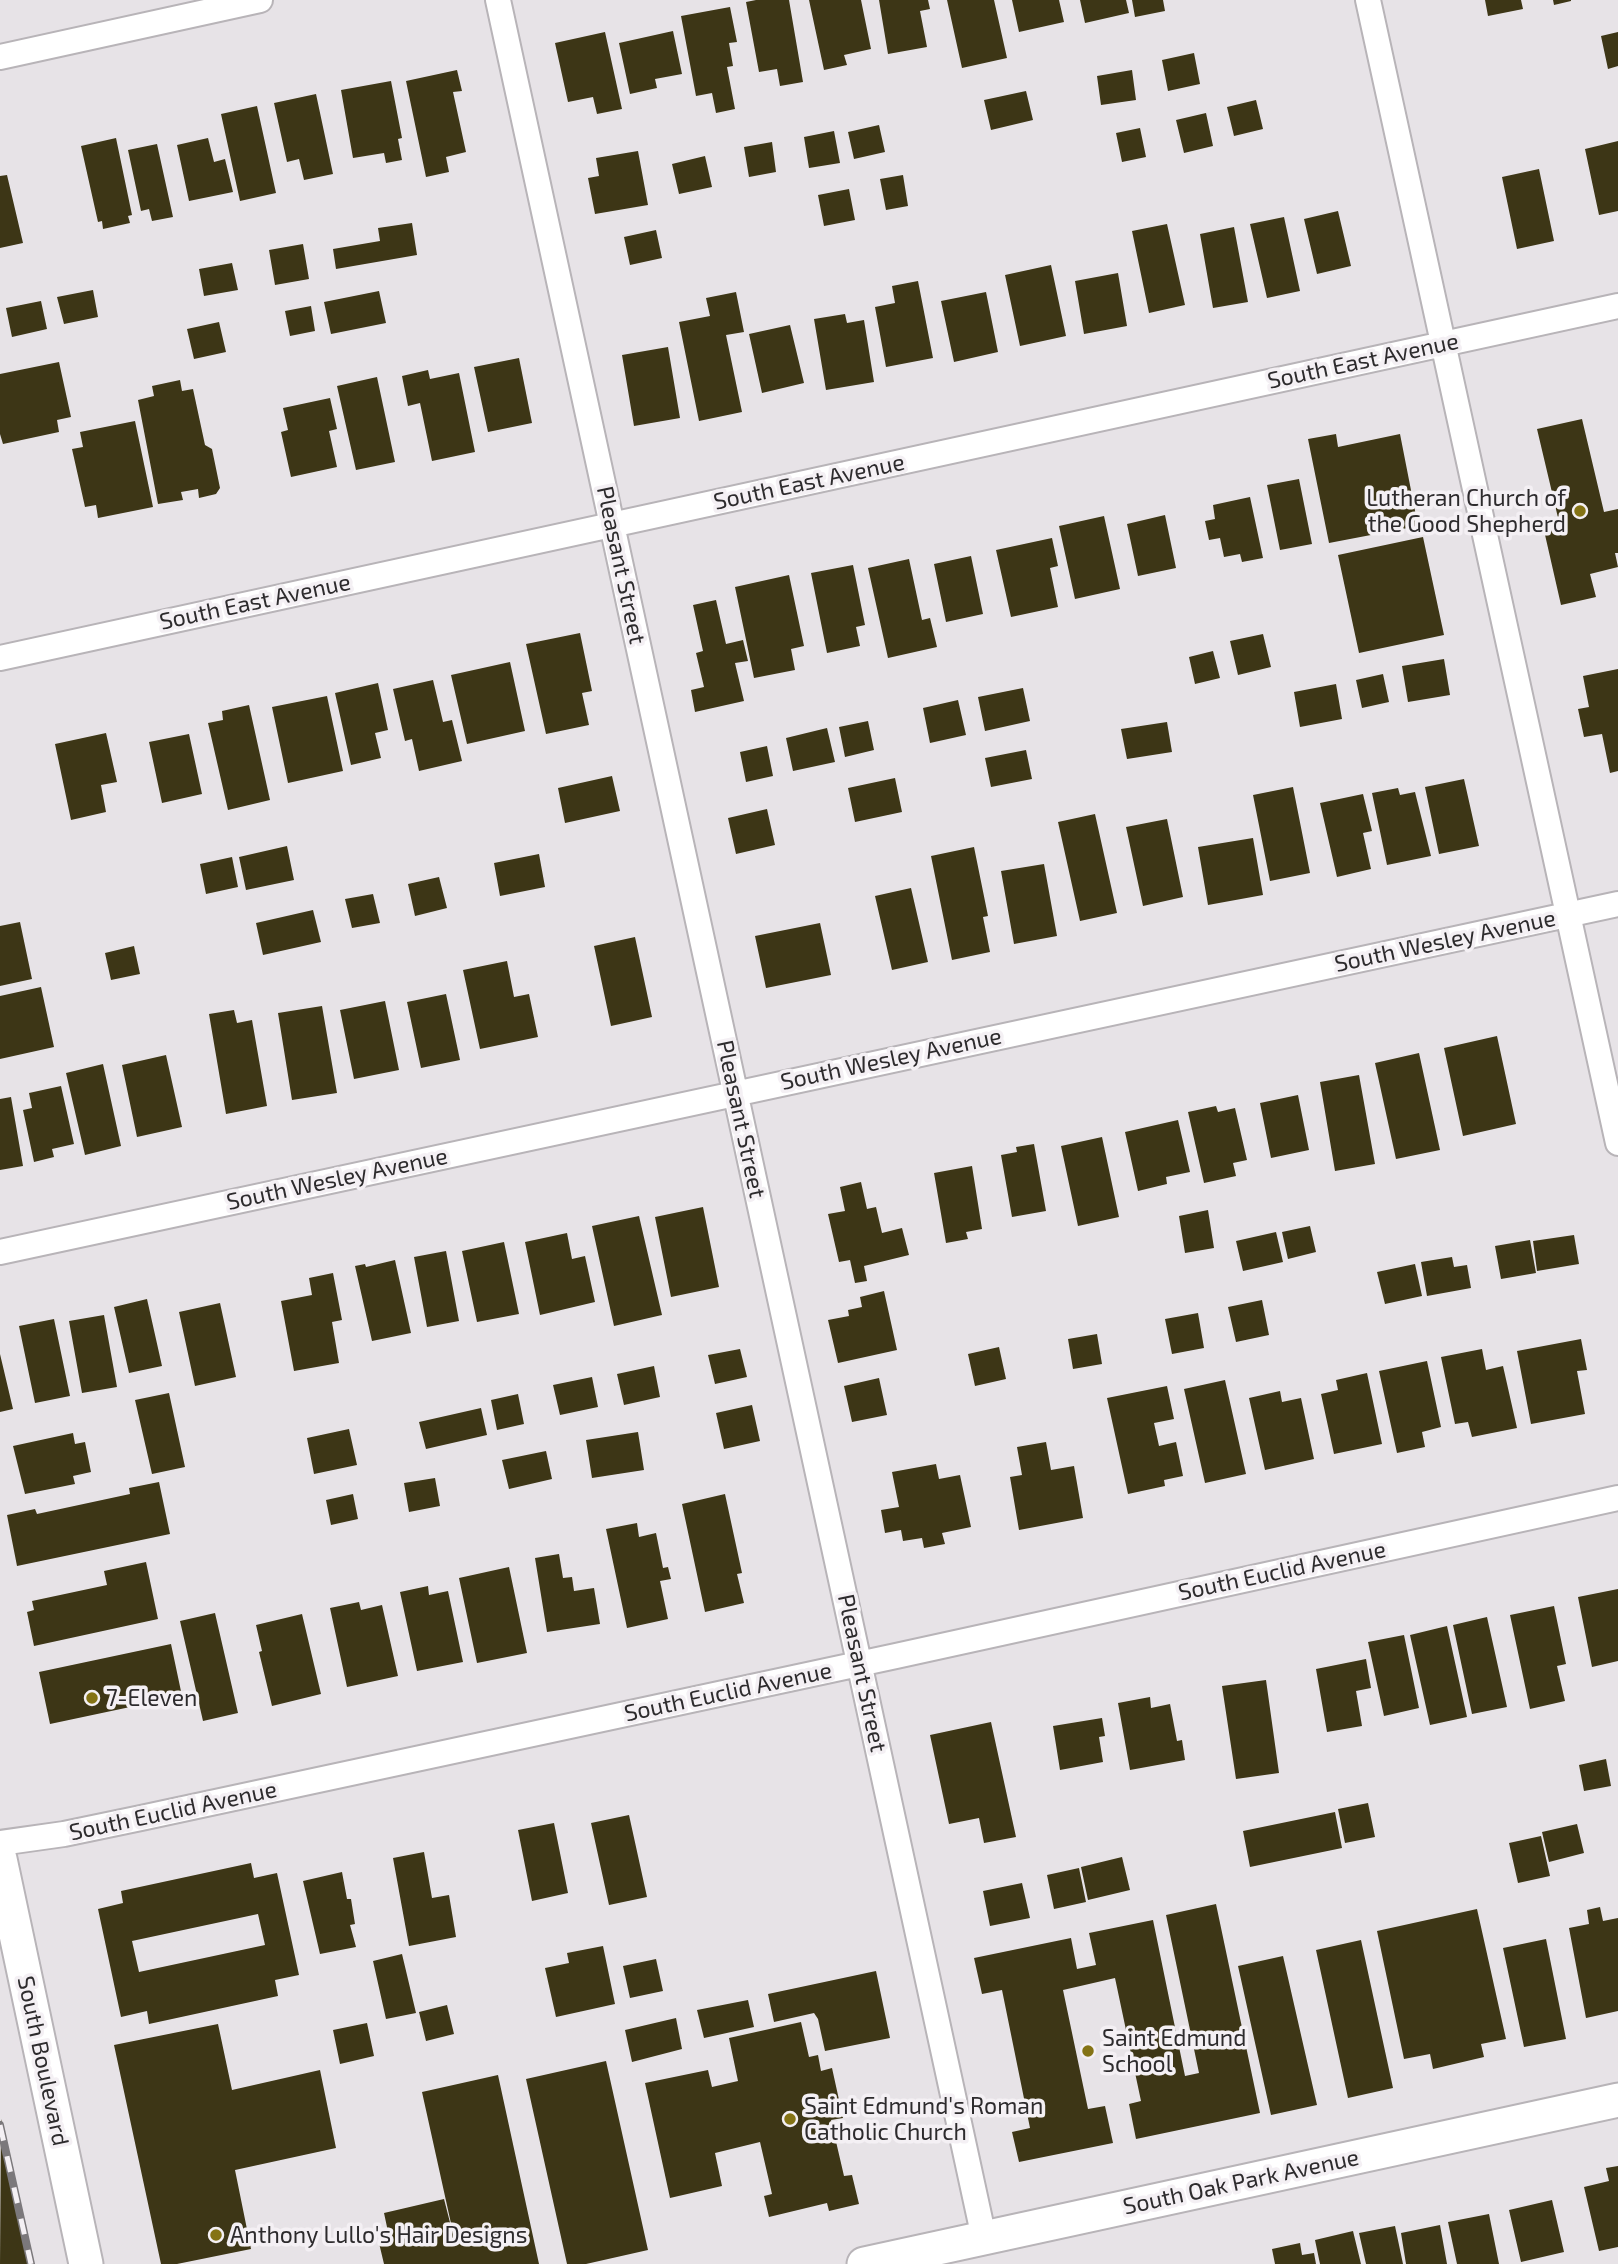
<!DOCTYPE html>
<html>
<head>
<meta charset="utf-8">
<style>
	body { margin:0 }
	canvas { display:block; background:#e7e3e7 }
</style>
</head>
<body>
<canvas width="1618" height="2264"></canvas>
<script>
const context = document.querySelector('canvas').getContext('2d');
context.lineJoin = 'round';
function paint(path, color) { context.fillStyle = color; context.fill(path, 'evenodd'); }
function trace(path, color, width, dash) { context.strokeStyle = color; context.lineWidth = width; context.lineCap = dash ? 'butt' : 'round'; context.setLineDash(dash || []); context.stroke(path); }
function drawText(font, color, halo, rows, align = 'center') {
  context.font = font + ' "Exo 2",sans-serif'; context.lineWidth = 7; context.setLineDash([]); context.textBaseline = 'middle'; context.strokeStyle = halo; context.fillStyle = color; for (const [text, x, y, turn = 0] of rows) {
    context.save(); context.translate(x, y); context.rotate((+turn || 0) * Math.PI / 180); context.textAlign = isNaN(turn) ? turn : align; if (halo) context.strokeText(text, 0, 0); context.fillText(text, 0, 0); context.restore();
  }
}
const building = new Path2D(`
	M756,0H789L803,82L780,86L777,69L759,72L746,2Z
	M809,0H861L871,49L844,55L847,65L824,70Z
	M879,0H928L930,9L920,11L927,47L888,54Z
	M947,0H994L1007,58L962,68Z
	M1012,0H1059L1064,22L1019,32Z
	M1080,0H1126L1129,13L1085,23Z
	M1132,0H1163L1165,11L1135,17Z
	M1485,0H1521L1523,9L1488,16Z
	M1553,0H1571V1L1554,5Z
	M730,7L737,42L729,43L733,66L727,67L735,109L716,113L712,93L696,96L681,16Z
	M673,31L682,74L655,79L657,88L630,94L619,43Z
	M605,32L622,109L597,114L593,97L568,102L555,43Z
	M1618,32V66L1608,69L1601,36Z
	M1194,53L1200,84L1168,91L1162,60Z
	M457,70L462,91L453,92L466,152L446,157L449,172L426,177L406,81Z
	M1132,70L1136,100L1101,105L1097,76Z
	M391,81L402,138L398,139L402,160L386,163L384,153L353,158L341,90Z
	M1026,91L1033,120L991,130L984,100Z
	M316,94L333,174L304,180L299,159L287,162L274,103Z
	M1256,100L1263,129L1234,136L1227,107Z
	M257,106L276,193L240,201L221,114Z
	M1206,113L1213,146L1184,153L1176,120Z
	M879,125L885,152L854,159L848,132Z
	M1140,128L1146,157L1122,162L1116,133Z
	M834,131L840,163L809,168L804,137Z
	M116,138L132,215L128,216L130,223L103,229L102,221L98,222L81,146Z
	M208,138L214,162L225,159L233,192L189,201L177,145Z
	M1618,141V211L1599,215L1585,149Z
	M772,142L776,172L749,177L744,147Z
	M157,144L173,217L152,221L149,209L141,211L128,150Z
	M638,151L648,205L595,214L588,178L599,176L596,158Z
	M705,156L712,187L679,194L672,164Z
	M1539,169L1554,241L1517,249L1502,177Z
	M7,175L23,243L0,248V176Z
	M903,175L908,206L886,210L880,179Z
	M849,189L855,220L824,226L818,195Z
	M1338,211L1351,266L1317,274L1304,219Z
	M1284,217L1300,291L1267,298L1250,224Z
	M412,223L417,255L336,269L333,249L380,241L378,228Z
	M1167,224L1185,305L1149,313L1132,231Z
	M1234,227L1248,302L1213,308L1200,234Z
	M656,230L662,258L630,265L624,237Z
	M303,244L309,279L275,285L269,250Z
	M232,263L238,290L204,296L199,269Z
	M1051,265L1066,336L1020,346L1005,275Z
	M1118,273L1127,326L1084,334L1075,281Z
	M918,281L933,358L886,367L875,307L895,303L892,286Z
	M93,290L98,317L64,324L57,297Z
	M379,291L386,323L331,334L324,302Z
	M736,292L744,332L726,335L742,412L699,421L679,322L710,316L706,298Z
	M986,292L998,352L954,362L941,301Z
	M41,301L47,329L12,337L6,308Z
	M311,306L315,331L290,336L285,311Z
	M845,314L847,323L864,320L874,382L826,390L814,319Z
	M219,322L226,352L194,359L187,329Z
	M790,325L804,383L762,393L749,334Z
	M668,347L680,418L634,426L622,355Z
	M519,358L532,423L488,432L474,367Z
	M59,362L71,417L57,420L59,432L3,444L0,434V374Z
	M428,370L430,379L459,373L475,452L432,461L420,403L408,406L402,376Z
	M377,377L395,462L356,470L337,386Z
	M180,380L182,391L193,389L205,445L212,449L220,488L216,494L199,498L198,489L181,492L183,500L158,504L138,400L154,396L152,386Z
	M330,398L337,429L329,431L337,467L291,477L281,432L288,430L283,408Z
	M1582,419L1604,512L1618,509V553H1615L1618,567L1590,574L1596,597L1561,605L1543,526L1559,522L1537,429Z
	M135,421L153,507L98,518L96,505L85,507L72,449L83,447L80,432Z
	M1336,434L1338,447L1400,434L1418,526L1329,543L1308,439Z
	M1299,479L1312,544L1280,550L1267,485Z
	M1250,497L1263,558L1242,562L1240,554L1224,557L1220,538L1209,540L1205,521L1215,519L1213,505Z
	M1165,515L1176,568L1138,576L1127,524Z
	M1104,516L1120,589L1075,599L1059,526Z
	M1423,537L1444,635L1359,653L1338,555Z
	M1052,538L1058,566L1050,568L1058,607L1011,617L996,550Z
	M971,556L983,614L946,622L934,564Z
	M909,559L922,620L930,618L937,647L888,658L868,568Z
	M853,565L865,625L856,627L860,646L827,653L811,573Z
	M789,575L804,646L791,649L795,670L754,678L735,587Z
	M716,600L726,644L743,640L748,661L735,663L744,701L695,712L691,690L704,687L696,653L703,651L693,605Z
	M580,633L592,691L582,693L589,725L546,734L526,644Z
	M1263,634L1271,667L1238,675L1230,641Z
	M1213,651L1220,678L1195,684L1189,657Z
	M1444,659L1450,695L1408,702L1402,666Z
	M510,662L525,731L467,744L451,675Z
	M1618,669V771L1610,773L1602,734L1584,737L1578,709L1589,707L1583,676Z
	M1383,674L1389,702L1362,708L1356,680Z
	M433,680L443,722L452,720L462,761L419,771L412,739L405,741L393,689Z
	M378,683L388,730L375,733L381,758L351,765L335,693Z
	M1336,684L1342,719L1300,727L1294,692Z
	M1023,688L1030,721L985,731L978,697Z
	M327,696L343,771L288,783L272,707Z
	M958,700L966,735L930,743L923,708Z
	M249,705L270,800L228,810L208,723L223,720L222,711Z
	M868,721L874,750L845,757L839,727Z
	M1167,722L1172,752L1127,759L1121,729Z
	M827,728L835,762L793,771L786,738Z
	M106,733L117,782L101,785L106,812L71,820L55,744Z
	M189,734L202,794L162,803L149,742Z
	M767,746L773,776L746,782L740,752Z
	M1026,750L1032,779L991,787L985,758Z
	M612,776L620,811L565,823L558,788Z
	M895,778L902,812L855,822L848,788Z
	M1464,779L1479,846L1439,854L1425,787Z
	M1293,787L1310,873L1270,881L1253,795Z
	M1398,788L1400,795L1415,792L1431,856L1387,865L1372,793Z
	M1363,794L1372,831L1363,833L1371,869L1337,877L1320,803Z
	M767,809L775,845L736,854L728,818Z
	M1095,814L1117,913L1080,921L1058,822Z
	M1167,819L1183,897L1143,906L1126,827Z
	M1253,838L1263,895L1208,905L1198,847Z
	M287,846L294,880L246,890L239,857Z
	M974,847L988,916L983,917L990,952L952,960L931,856Z
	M539,854L545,887L500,896L494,863Z
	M232,857L238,887L206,894L200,864Z
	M1044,864L1057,936L1014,944L1001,871Z
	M439,877L447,908L415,916L408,884Z
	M911,888L928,962L892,970L875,896Z
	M373,894L380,923L352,928L345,899Z
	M313,910L321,942L263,955L256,923Z
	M20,922L32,979L0,986V926Z
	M820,923L831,975L766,988L755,936Z
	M635,937L652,1017L611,1026L594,946Z
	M134,946L140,974L111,980L105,953Z
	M507,961L514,997L529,994L538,1037L480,1049L463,970Z
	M41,987L54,1047L0,1059V996Z
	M446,994L460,1060L421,1068L407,1002Z
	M385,1001L399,1070L354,1079L340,1010Z
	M322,1006L337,1093L292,1100L278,1013Z
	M234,1010L237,1023L252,1020L267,1106L226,1114L209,1014Z
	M1497,1036L1516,1124L1463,1136L1444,1048Z
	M1419,1053L1440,1150L1396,1159L1375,1063Z
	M166,1055L182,1127L137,1137L122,1065Z
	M103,1064L121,1146L85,1155L66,1073Z
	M1359,1075L1375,1164L1335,1171L1320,1082Z
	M61,1086L74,1144L52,1149L54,1157L34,1162L23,1110L32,1108L29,1093Z
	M1298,1095L1309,1150L1271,1158L1260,1103Z
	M11,1097L23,1166L0,1170V1099Z
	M1216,1106L1218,1112L1235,1108L1247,1160L1233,1163L1236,1176L1204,1183L1188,1112Z
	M1178,1120L1190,1172L1166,1177L1167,1184L1138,1191L1125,1132Z
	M1102,1137L1119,1217L1078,1226L1061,1146Z
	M1034,1144L1046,1211L1012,1217L1001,1155L1017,1152L1016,1147Z
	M972,1166L982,1229L966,1232L968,1239L946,1243L934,1173Z
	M861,1182L867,1209L876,1207L882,1233L902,1228L909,1255L864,1266L867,1281L855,1283L850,1260L839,1262L828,1214L845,1211L840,1187Z
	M703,1207L719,1287L671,1297L655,1217Z
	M1208,1210L1214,1248L1185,1253L1179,1216Z
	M639,1216L662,1315L614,1326L592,1226Z
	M1310,1226L1316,1252L1288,1259L1282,1232Z
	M1276,1232L1283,1262L1243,1271L1236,1241Z
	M567,1233L572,1259L585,1256L595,1302L540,1315L525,1242Z
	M1574,1235L1579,1264L1537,1271L1533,1241Z
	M1530,1240L1536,1273L1501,1279L1495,1246Z
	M504,1242L519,1314L477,1322L462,1251Z
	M446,1251L459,1321L427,1327L414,1257Z
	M1452,1257L1454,1267L1467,1265L1471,1288L1427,1296L1421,1262Z
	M395,1260L411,1333L372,1341L355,1266L365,1264L366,1267Z
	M1415,1264L1422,1296L1385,1304L1377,1272Z
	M333,1273L342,1320L332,1322L339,1363L294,1371L281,1301L312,1295L309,1278Z
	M884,1291L897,1350L838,1363L828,1320L849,1316L848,1310L862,1307L860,1297Z
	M147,1299L162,1366L129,1373L114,1307Z
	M1262,1300L1269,1335L1236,1342L1228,1307Z
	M220,1303L236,1377L195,1386L179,1312Z
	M1198,1313L1204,1348L1172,1354L1165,1319Z
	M104,1315L117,1387L82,1393L69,1321Z
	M54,1319L70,1396L35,1403L19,1326Z
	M1097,1334L1102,1364L1073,1369L1068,1339Z
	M1581,1339L1587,1370L1577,1371L1585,1414L1531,1424L1517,1351Z
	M999,1347L1006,1379L975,1386L968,1354Z
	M740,1349L747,1377L715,1384L708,1355Z
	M1482,1349L1486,1370L1503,1366L1517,1428L1472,1437L1468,1422L1455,1424L1441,1357Z
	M0,1354L13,1409L0,1412Z
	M1427,1361L1441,1427L1422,1432L1425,1447L1397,1453L1379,1371Z
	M654,1366L660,1397L624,1405L617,1374Z
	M1367,1373L1382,1444L1334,1454L1321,1394L1338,1390L1336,1380Z
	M592,1377L598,1407L560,1415L553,1385Z
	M879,1378L887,1415L852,1422L844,1386Z
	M1225,1380L1246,1474L1205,1483L1184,1389Z
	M1167,1386L1174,1419L1154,1423L1159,1446L1176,1442L1183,1476L1164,1480L1165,1486L1128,1494L1107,1398Z
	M1280,1391L1282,1402L1301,1398L1314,1459L1265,1470L1249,1398Z
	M169,1393L185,1467L152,1474L135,1400Z
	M518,1394L524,1424L497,1430L491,1400Z
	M752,1405L760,1441L724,1449L716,1413Z
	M481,1408L487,1435L426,1449L419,1422Z
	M349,1429L357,1465L314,1474L307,1438Z
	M638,1432L644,1470L592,1478L586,1440Z
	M73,1433L75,1444L85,1442L91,1472L73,1476L75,1484L25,1494L13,1446Z
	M1046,1442L1051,1470L1074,1466L1083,1518L1019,1530L1010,1477L1022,1475L1017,1447Z
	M546,1451L552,1479L509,1489L502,1460Z
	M936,1464L939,1479L960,1475L971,1527L942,1533L945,1544L924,1548L922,1538L903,1541L901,1530L885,1533L881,1510L899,1507L892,1472Z
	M435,1478L440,1506L409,1512L404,1483Z
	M159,1482L170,1534L17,1566L7,1515L35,1509L37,1514L130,1494L129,1488Z
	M353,1494L358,1519L331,1525L326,1500Z
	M725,1494L742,1573L737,1574L744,1603L705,1612L682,1504Z
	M637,1523L639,1537L656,1533L663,1568L668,1567L671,1579L660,1581L668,1619L627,1628L606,1529Z
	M559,1554L563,1578L572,1577L574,1591L594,1588L600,1624L547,1632L535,1558Z
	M146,1562L158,1619L34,1646L27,1612L34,1610L32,1601L107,1585L104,1571Z
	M509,1567L527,1653L477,1663L459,1578Z
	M428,1586L429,1595L448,1591L463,1662L417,1671L400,1592Z
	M1618,1589V1661L1592,1667L1578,1597Z
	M359,1602L361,1610L382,1605L398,1676L347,1687L330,1608Z
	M1554,1606L1566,1664L1557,1666L1565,1701L1530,1709L1510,1615Z
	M215,1613L238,1713L203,1721L180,1621Z
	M302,1614L321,1694L272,1706L259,1652L262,1651L256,1625Z
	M1487,1617L1507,1707L1472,1714L1453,1625Z
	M1447,1626L1467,1717L1430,1725L1410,1635Z
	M1404,1635L1419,1708L1384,1716L1368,1642Z
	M171,1644L182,1696L50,1724L39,1672Z
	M1366,1659L1371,1688L1356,1691L1362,1726L1327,1732L1316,1669Z
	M1266,1680L1279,1773L1236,1779L1222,1686Z
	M1150,1697L1151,1708L1170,1704L1177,1741L1182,1740L1185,1760L1130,1770L1118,1703Z
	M1102,1718L1105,1736L1099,1737L1103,1762L1060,1770L1053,1726Z
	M991,1722L1016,1837L984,1843L979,1818L949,1824L930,1735Z
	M1606,1759L1611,1786L1584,1791L1579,1765Z
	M1368,1803L1375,1837L1345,1843L1338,1809Z
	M1335,1812L1342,1848L1250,1867L1243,1831Z
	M629,1815L647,1897L609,1905L591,1823Z
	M554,1823L568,1893L532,1901L518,1830Z
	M1577,1824L1584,1853L1549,1862L1542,1832Z
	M1541,1836L1550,1876L1518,1883L1509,1843Z
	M424,1852L432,1898L449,1895L456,1937L409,1946L393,1858Z
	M1122,1857L1130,1890L1088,1900L1081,1867Z
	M251,1863L254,1878L277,1873L299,1975L275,1980L278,1996L149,2024L147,2011L121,2017L98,1909L123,1903L121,1891ZM258,1914L265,1945L139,1972L132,1941Z
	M1079,1868L1086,1902L1054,1909L1047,1875Z
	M342,1872L347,1899H351L355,1924L350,1925L356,1947L320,1954L303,1881Z
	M1022,1883L1030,1918L990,1926L983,1891Z
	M1216,1904L1260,2113L1136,2139L1129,2104L1141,2101L1115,1978L1063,1990L1088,2109L1105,2106L1113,2143L1019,2162L1012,2132L1030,2128L1002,1990L982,1994L974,1958L1071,1938L1077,1969L1096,1965L1089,1933L1153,1920L1185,2076L1199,2073L1166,1915Z
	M1600,1907L1603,1921L1618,1918V2011L1586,2018L1569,1928L1589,1924L1587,1910Z
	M1477,1909L1506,2039L1481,2044L1484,2057L1433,2069L1430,2054L1404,2059L1377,1931Z
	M1546,1939L1566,2039L1524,2047L1503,1948Z
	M1361,1940L1393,2088L1348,2098L1316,1950Z
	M603,1946L615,2004L556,2017L545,1968L569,1963L567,1953Z
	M402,1954L416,2013L386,2019L373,1961Z
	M1283,1956L1317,2105L1271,2115L1238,1966Z
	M656,1959L663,1991L630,1998L623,1966Z
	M876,1971L890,2038L825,2051L818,2019L814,2013L774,2022L768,1994Z
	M748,2000L754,2027L704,2038L697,2010Z
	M447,2005L454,2034L426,2041L419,2012Z
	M676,2018L682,2049L632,2062L625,2030Z
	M801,2022L809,2057L818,2055L821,2071L832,2068L843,2118L831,2120L844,2176L852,2175L859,2204L829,2211L827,2203L769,2217L764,2196L772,2194L760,2142L715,2153L722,2186L670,2198L645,2083L708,2070L712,2087L738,2081L729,2038Z
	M367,2023L374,2056L340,2064L333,2030Z
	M218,2024L232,2090L320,2070L336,2148L235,2170L251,2249L177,2264H161L114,2045Z
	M606,2061L648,2250L586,2264H567L526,2079Z
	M498,2075L539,2264H384L379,2243L390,2241L384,2213L444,2199L456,2246L422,2092Z
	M1,2119L20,2202L33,2264H0Z
	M1618,2166V2247L1599,2251L1584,2187L1609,2181L1606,2168Z
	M1552,2200L1564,2252L1521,2262L1509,2210Z
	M1489,2214L1499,2264H1457L1448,2222Z
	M1440,2225L1447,2264H1406L1401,2233Z
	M1395,2226L1403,2264H1366L1359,2233Z
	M1353,2231L1361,2264H1320L1315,2240Z
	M1300,2243L1302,2255L1314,2253L1316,2264H1275L1272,2249Z`);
const street = new Path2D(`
	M498,0L984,2238
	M1368,0L1618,1143
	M0,57L260,0
	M0,658L1618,306
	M0,1252L1618,904
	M0,1843L64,1834L141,1818L896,1656L1618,1498`);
const secondary = new Path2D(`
	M0,1859L86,2264
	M864,2264L1618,2100`);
const rail = new Path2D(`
	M0,2125L31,2264`);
const markers = [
	[1580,511,7,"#847315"],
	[92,1698,7,"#847315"],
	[1088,2051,7,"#847315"],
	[790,2119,7,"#847315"],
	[216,2235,7,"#847315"]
];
const streetNames = [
	["South East Avenue",1363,361,-12],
	["South East Avenue",809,482,-12],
	["Pleasant Street",621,565,78],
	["South East Avenue",255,602,-12],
	["South Wesley Avenue",1445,941,-12],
	["South Wesley Avenue",891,1059,-12],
	["Pleasant Street",741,1119,78],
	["South Wesley Avenue",337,1179,-12],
	["South Euclid Avenue",1282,1571,-12],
	["Pleasant Street",862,1673,78],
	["South Euclid Avenue",728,1692,-12],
	["South Euclid Avenue",173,1811,-12],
	["South Boulevard",43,2061,78],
	["South Oak Park Avenue",1241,2182,-12]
];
const poiNames = [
	["Lutheran Church of",1566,498,"right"],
	["the Good Shepherd",1566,524,"right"],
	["7-Eleven",106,1698],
	["Saint Edmund",1102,2038],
	["School",1102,2064],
	["Saint Edmund's Roman",804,2106],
	["Catholic Church",804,2132],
	["Anthony Lullo's Hair Designs",230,2235]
];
paint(building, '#3d3616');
trace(street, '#b8b4b8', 28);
trace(secondary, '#b8b4b8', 37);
trace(street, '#fff', 24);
trace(secondary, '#fff', 33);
trace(rail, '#7b787b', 8);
trace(rail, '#f4f0f4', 5, [16]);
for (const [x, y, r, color] of markers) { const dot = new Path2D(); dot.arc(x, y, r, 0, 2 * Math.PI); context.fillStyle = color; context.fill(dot); trace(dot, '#f4f0f4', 2.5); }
drawText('23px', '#2d2b2d', '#f4f0f4', streetNames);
drawText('23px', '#2d2b2d', '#f4f0f4', poiNames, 'left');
</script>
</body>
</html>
